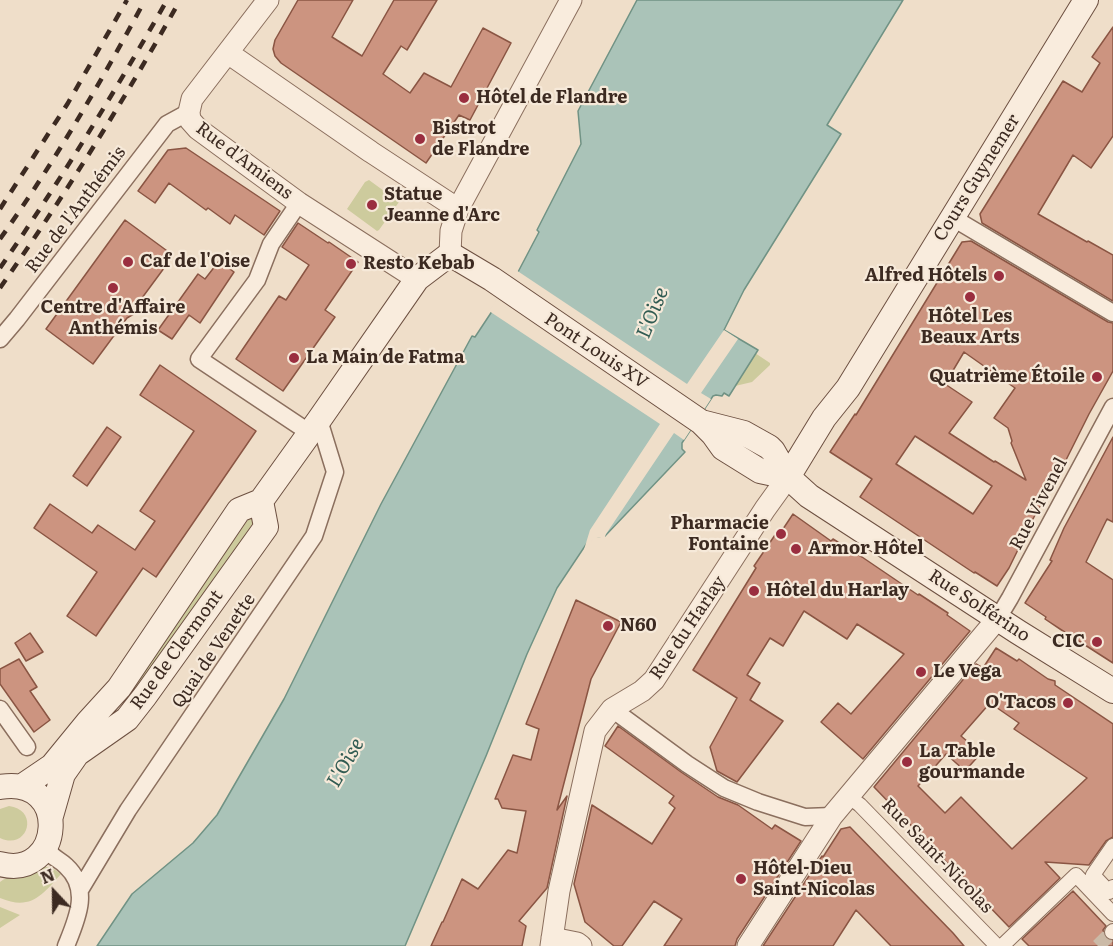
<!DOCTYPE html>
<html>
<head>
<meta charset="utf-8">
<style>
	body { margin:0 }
	#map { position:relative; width:1113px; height:946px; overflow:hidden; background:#efdec9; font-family:Literata,serif }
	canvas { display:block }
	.north { position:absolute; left:24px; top:862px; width:60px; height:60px; -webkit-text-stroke:4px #f6e9d9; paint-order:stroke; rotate:338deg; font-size:16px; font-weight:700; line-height:24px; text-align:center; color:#3c2a21 }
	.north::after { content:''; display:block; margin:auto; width:21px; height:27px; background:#3c2a21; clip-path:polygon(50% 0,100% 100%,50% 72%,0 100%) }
</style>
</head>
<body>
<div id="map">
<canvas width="1113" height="946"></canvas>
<div class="north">N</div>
</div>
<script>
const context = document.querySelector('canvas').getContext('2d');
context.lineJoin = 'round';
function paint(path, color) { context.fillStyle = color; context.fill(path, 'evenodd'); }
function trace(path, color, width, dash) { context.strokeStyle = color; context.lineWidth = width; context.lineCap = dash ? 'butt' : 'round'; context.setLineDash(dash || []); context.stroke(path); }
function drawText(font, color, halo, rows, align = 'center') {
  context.font = font + ' Literata,serif'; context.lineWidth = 4.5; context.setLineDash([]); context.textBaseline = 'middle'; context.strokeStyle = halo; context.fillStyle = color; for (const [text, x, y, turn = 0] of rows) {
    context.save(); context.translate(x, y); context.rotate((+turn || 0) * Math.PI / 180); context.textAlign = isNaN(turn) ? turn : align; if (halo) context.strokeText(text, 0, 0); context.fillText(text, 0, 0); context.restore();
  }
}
const green = new Path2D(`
	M369,180L399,202L379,230L377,231L347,209L365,182Z
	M755,353L770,363V365L752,382L735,386Z
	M252,514L253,523L139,691H135L133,686Z
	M9,806C40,810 28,851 0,838V809Z
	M39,867H51L61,874C42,895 31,911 0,898V882C7,876 29,871 39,867Z
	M0,907L20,915L0,928Z`);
const water = new Path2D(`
	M637,0H903L827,125L841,134L744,290L724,330L758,350L729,396L724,393L722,396L716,395L713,396L682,443V449L685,452L605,536L591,537L557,588L527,654L486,756L405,946H97L132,894L193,843L217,815L284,699L381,504L472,336L475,337L518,272L539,232L537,230L581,144L578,111Z`);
const pier = new Path2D(`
	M516,270L687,384L724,330L738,339L701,393L711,399L684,440L674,433L606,534L604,539L600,537L593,539L582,556L590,530L660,424L489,311Z`);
const building = new Path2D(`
	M298,0H353L332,37L362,56L394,0H437L407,50L401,46L383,74L410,93L424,73L451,87L483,28L511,43L470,120L459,115L426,163L281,63L275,56L273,49L275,40Z
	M1113,27V136L1091,168L1073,155L1038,214L1087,242L1088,241L1113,255V301L982,223L980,214L1063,81L1082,92L1100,63L1092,57Z
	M186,148L280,211L264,235L235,215L230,224L208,208L206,210L169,183L155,203L138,191L168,150Z
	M125,220L170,253V260L139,302L137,312L127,318L93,364L46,329Z
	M298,223L328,243L329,242L358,262L325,310L335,317L283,391L236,359L279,296L286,300L309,265L282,247Z
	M971,241L1108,322L1113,323V371L1089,414L1066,460L1034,517L1009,568L997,586L975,572L974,573L860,497L872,479L830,452L855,414L856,415L962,242ZM964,352L1015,388L994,418L1008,428L1012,441L1011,443L1026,480L995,461L994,462L949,433L972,402L945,384ZM915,436L992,486L973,514L896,464Z
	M219,261L234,272L200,323L189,315L172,339L158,330L198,274L205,279Z
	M160,365L256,431L156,577L143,568L96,636L67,616L97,572L34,528L50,504L92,533L98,525L135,550L155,521L140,511L194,431L140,395Z
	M107,427L121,437L87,486L73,476Z
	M1113,437V522L1107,519L1086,562L1113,580V663L1060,629L1045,619L1046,617L1025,603L1052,561L1050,560L1064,528Z
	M793,514L831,541L833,539L862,557L918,595L919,594L948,613L947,615L970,631L863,759L821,722L838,703L851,714L904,654L857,624L847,639L804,611L783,646L770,638L747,675L760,683L750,700L783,721L737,782L717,771L710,747L737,698L693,670L756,568L754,566L775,535L781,528L783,529Z
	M576,600L621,622L591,679L557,810L567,796L547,888L519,921L526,926L522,946H431L442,922H443L462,879L478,889L508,850L517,853L526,811L502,808L498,799H495L513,755L531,760L539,729L526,724Z
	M30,633L43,652L26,661L15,643Z
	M996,648L1017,661L1019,659L1048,679L1055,681V685L1113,724V837L1106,841L1089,865L1045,862L1060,878L1009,927L874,787L976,664L983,668ZM990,703L1019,723L1014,729L1087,778L1012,849L961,797L945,813L918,786L946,754L965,771L981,753L961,736Z
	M19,659L37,687L30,691L50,720L34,732L0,684V669Z
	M618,726L681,772L718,797L738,805L772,829L775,825L801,841L737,939L735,946H664L682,919L654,901L622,946H614L585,922L574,884L592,805L652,844L675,808L669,803L674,796L605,746Z
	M850,827L953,933L964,946H891L856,910L833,946H763L822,856L823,857L841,829Z
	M1073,891L1106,926L1103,930L1104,935L1106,939L1113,941V946H1029L1022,939Z`);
const pedestrianTunnel = new Path2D(`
	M1098,946L1112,932`);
const pedestrian = new Path2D(`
	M848,796L860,805L997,946
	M1113,846L1093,875L1109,892L1113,887
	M1094,894L1113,914
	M1112,932L1113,931
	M1002,946L1076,875L1094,894L1101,884`);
const minor = new Path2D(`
	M299,203L271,244L257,280L199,359L310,433
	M953,218L1113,313
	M0,339L17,319L167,124L189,112
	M998,618L1010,598L1113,407
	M0,709L27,747
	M612,709L687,764L724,788L758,802L805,817L832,816
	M46,847C51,858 58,858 66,866C91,889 77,919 66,946
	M80,890L128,810L314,536L335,472L319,420`);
const tertiary = new Path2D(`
	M268,0L192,99L189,112L190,120L198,129L299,203L417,279
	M228,53L371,152L458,209
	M450,254L451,231L458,209L571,0
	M552,938L577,943L581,946
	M551,946L559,891L595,731L612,709L642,691L654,680L765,509L788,477
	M748,946L832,816L998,618`);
const secondary = new Path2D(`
	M701,422L744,433L769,447L773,451L788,477L809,496L1018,632L1113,691
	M788,477L824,418L848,388L1086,0
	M0,787C72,775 63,881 0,864
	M21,787L52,766L88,722L119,688L239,510L261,501L319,420L417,279L450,254L492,279L701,422L713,434L723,448L760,471L788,477
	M51,816L63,774L77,754L127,719L145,696L266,527L261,501`);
const rail = new Path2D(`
	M0,209L68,103L127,0
	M0,239C54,163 101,82 145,0
	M0,268C60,181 115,92 167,0
	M0,288C65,195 125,99 180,0`);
const markers = [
	[464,98,6,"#9a2e3f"],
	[420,139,6,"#9a2e3f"],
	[372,205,6,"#9a2e3f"],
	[128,262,6,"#9a2e3f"],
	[351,264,6,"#9a2e3f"],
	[999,276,6,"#9a2e3f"],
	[113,288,6,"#9a2e3f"],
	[970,297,6,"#9a2e3f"],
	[294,358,6,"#9a2e3f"],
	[1097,377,6,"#9a2e3f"],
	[781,534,6,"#9a2e3f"],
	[796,549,6,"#9a2e3f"],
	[754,591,6,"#9a2e3f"],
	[608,626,6,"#9a2e3f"],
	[1097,642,6,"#9a2e3f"],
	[921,672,6,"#9a2e3f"],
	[1068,703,6,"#9a2e3f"],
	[907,762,6,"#9a2e3f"],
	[741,879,6,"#9a2e3f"]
];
const poiNames = [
	["Hôtel de Flandre",476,98],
	["Bistrot",432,129],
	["de Flandre",432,150],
	["Statue",384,195],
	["Jeanne d'Arc",384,216],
	["Caf de l'Oise",140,262],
	["Resto Kebab",363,264],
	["Alfred Hôtels",987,276,"right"],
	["Centre d'Affaire",113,308,"center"],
	["Anthémis",113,329,"center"],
	["Hôtel Les",970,317,"center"],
	["Beaux Arts",970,338,"center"],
	["La Main de Fatma",306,358],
	["Quatrième Étoile",1085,377,"right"],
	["Pharmacie",769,524,"right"],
	["Fontaine",769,545,"right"],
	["Armor Hôtel",808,549],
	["Hôtel du Harlay",766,591],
	["N60",620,626],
	["CIC",1085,642,"right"],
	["Le Vega",933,672],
	["O'Tacos",1056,703,"right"],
	["La Table",919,752],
	["gourmande",919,773],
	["Hôtel-Dieu",753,869],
	["Saint-Nicolas",753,890]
];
const streetNames = [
	["Rue d'Amiens",244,161,37],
	["Cours Guynemer",977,178,-58],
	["Rue de l'Anthémis",76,210,-53],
	["Pont Louis XV",596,351,34],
	["Rue Vivenel",1039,504,-62],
	["Rue Solférino",979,606,33],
	["Rue du Harlay",688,628,-56],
	["Rue de Clermont",177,650,-54],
	["Quai de Venette",214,651,-56],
	["Rue Saint-Nicolas",937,856,46]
];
const waterNames = [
	["L'Oise",653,313,-68],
	["L'Oise",346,763,-60]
];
paint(green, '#cdcb9d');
paint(water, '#aac3b8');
trace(water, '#709284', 1.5);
paint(pier, '#efdec9');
paint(building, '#cc9480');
trace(building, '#8a5543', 1.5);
trace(pedestrianTunnel, '#cbbaa7', 14, [14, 7]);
trace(pedestrian, '#8b6f5e', 16);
trace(minor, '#8b6f5e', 19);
trace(tertiary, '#8b6f5e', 23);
trace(secondary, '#6d5041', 26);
trace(pedestrian, '#f9ecdd', 14);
trace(minor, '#f9ecdd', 16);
trace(tertiary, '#f9ecdd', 21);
trace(secondary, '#f9ecdd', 24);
trace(rail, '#3c2a21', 4.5, [10, 10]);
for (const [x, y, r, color] of markers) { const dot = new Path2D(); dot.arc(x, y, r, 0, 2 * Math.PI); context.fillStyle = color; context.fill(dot); trace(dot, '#f6e9d9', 2); }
drawText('bold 18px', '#3c2a21', '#f6e9d9', poiNames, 'left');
drawText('18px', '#3c2a21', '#f6e9d9', streetNames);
drawText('italic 20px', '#315b52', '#f6e9d9', waterNames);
</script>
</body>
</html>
